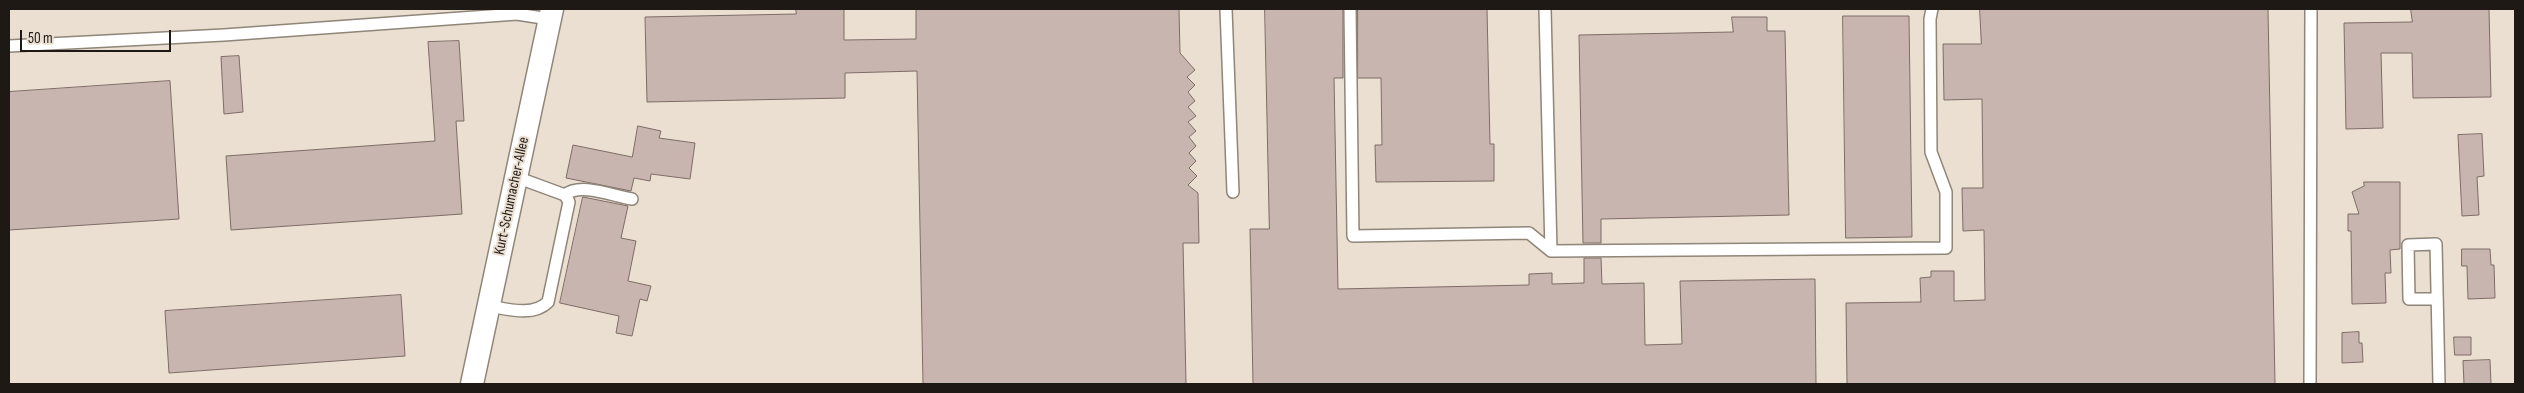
<!DOCTYPE html>
<html>
<head>
<meta charset="utf-8">
<style>
	body { margin:0 }
	#map { position:relative; width:2524px; height:393px; overflow:hidden; background:#ebdfd1; font-family:"Sofia Sans Condensed",sans-serif }
	canvas { display:block }
	.frame { position:absolute; inset:0; border:10px solid #1e1914; pointer-events:none }
	.scale { position:absolute; left:20px; top:30px; width:151px; height:22px; box-sizing:border-box; border:2px solid #1e1914; border-top:0; padding-left:6px; font-size:15px; line-height:18px; white-space:nowrap; color:#1e1914; -webkit-text-stroke:4px #ebdfd1; paint-order:stroke }
</style>
</head>
<body>
<div id="map">
<canvas width="2524" height="393"></canvas>
<div class="frame"></div>
<div class="scale">50 m</div>
</div>
<script>
const context = document.querySelector('canvas').getContext('2d');
context.lineJoin = 'round';
function paint(path, color) { context.fillStyle = color; context.fill(path, 'evenodd'); }
function trace(path, color, width, dash) { context.strokeStyle = color; context.lineWidth = width; context.lineCap = dash ? 'butt' : 'round'; context.setLineDash(dash || []); context.stroke(path); }
function drawText(font, color, halo, rows, align = 'center') {
  context.font = font + ' "Sofia Sans Condensed",sans-serif'; context.lineWidth = 4; context.setLineDash([]); context.textBaseline = 'middle'; context.strokeStyle = halo; context.fillStyle = color; for (const [text, x, y, turn = 0] of rows) {
    context.save(); context.translate(x, y); context.rotate((+turn || 0) * Math.PI / 180); context.textAlign = isNaN(turn) ? turn : align; if (halo) context.strokeText(text, 0, 0); context.fillText(text, 0, 0); context.restore();
  }
}
const building = new Path2D(`
	M796,9H844V40L916,39V9H1179L1180,53L1195,70L1187,77L1195,85L1188,92L1195,101L1188,107L1196,116L1188,122L1196,131L1189,137L1196,146L1189,153L1196,161L1189,168L1197,176L1188,185L1198,193L1199,243H1183L1186,384H923L917,71L845,73V98L647,102L645,17L796,14Z
	M1265,9H1343V78H1334L1338,289L1529,285V274L1552,273V284L1584,283V258H1601L1602,284L1644,283L1645,345L1682,344L1680,281L1815,279L1816,384H1253L1250,229H1269Z
	M1358,9H1487L1490,144H1494V181L1376,182L1375,145H1382L1381,78H1358Z
	M1980,9H2268L2275,384H1847L1846,303L1921,302L1920,278L1931,277V271H1954V301L1985,300L1984,230L1963,231L1962,188H1983L1982,99L1944,100L1943,44H1981Z
	M2411,9H2489L2491,97L2413,98L2412,53H2381L2383,128L2346,129L2344,23L2412,22Z
	M1843,16H1909L1912,237L1846,238Z
	M1732,17H1767V31H1785L1789,215L1601,219V243H1583L1579,35L1733,32Z
	M459,41L464,121H456L462,214L231,230L226,156L435,141L428,42Z
	M239,56L243,112L224,114L221,57Z
	M170,81L179,219L9,230V92Z
	M638,126L661,131L659,138L695,143L690,179L651,174L650,181L634,178L631,191L566,178L573,145L632,157Z
	M2482,134L2484,176L2477,177L2479,215L2462,216L2458,135Z
	M2364,182H2400V249L2390,250L2391,273H2385L2386,303L2352,304L2351,231H2348V214H2359L2352,192L2364,186Z
	M583,197L628,206L621,238L636,241L628,281L651,286L647,301L640,299L632,336L616,333L619,316L560,303Z
	M2462,249H2490L2491,265H2494L2495,298L2468,299L2467,266H2462Z
	M401,295L405,356L169,373L165,311Z
	M2359,332V343H2362L2363,362L2342,363V333Z
	M2454,337H2471V355H2455Z
	M2490,360L2491,384H2464L2463,361Z`);
const lane = new Path2D(`
	M1226,9L1233,192
	M1350,9L1353,236L1529,233L1551,251L1946,248V192L1931,152L1930,19L1932,9
	M1545,9L1551,251
	M9,46L224,35L517,14L549,19
	M565,195C580,182 613,196 632,199
	M2437,299H2409L2408,245L2436,244L2439,384
	M489,306C507,309 533,317 548,302L569,202L565,195L516,177
	M2310,384L2311,9`);
const street = new Path2D(`
	M472,384L552,9`);
const streetNames = [
	["Kurt-Schumacher-Allee",512,196,-78]
];
paint(building, '#c8b5af');
trace(building, '#7d6c66', 1);
trace(lane, '#8f8578', 14);
trace(street, '#8f8578', 25);
trace(lane, '#fff', 11);
trace(street, '#fff', 22);
drawText('15px', '#1e1914', '#ebdfd1', streetNames);
</script>
</body>
</html>
